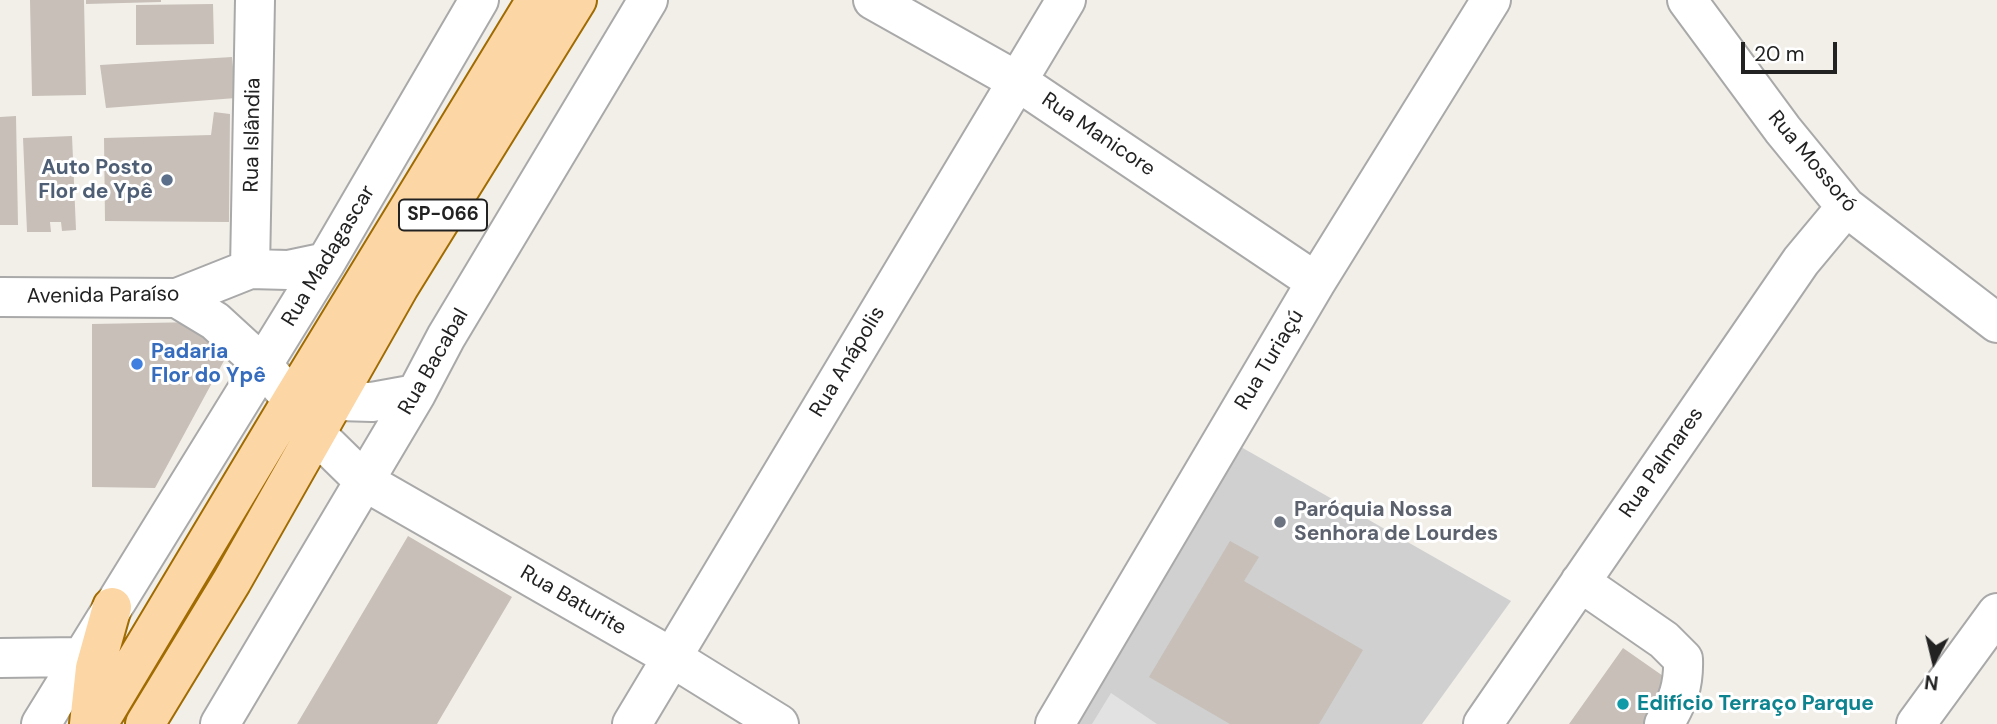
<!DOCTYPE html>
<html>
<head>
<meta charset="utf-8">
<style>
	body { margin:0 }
	#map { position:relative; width:1997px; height:724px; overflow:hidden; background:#f2efe9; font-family:"DM Sans",sans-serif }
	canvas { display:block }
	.north { position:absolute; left:1899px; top:626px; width:70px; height:70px; -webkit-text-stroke:5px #fff; paint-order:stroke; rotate:187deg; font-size:19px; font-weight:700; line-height:28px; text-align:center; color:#222 }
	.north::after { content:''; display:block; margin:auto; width:24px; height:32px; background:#222; clip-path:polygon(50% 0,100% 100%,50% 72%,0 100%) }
	.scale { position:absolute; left:1741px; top:42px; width:96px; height:32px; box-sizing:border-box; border:4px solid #222; border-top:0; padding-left:9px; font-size:21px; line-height:24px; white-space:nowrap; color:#222; -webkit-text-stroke:5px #fff; paint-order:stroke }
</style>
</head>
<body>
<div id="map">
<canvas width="1997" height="724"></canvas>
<div class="north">N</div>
<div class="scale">20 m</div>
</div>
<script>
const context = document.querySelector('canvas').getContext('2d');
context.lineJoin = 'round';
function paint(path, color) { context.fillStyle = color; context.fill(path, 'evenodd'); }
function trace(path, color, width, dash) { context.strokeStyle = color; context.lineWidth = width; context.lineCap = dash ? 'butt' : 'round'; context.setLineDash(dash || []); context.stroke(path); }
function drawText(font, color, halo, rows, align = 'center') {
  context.font = font + ' "DM Sans",sans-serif'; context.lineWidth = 6; context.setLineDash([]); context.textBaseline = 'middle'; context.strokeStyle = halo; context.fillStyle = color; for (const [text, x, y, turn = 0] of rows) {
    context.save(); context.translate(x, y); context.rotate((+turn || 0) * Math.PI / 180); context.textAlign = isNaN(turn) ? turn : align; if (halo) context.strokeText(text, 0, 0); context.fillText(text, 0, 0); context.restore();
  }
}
const religious = new Path2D(`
	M1234,443L1511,601L1422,724H1069Z`);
const parking = new Path2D(`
	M1111,693L1157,724H1092Z`);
const building = new Path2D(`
	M30,0H84L86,95L32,96Z
	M86,0H161V2L86,4Z
	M213,4L214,44L136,45V5Z
	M232,57L236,98L106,108L100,65Z
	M214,112L230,114L229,222L105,221L104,138L211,135Z
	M16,116L18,225H0V117Z
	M72,136L76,230L62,231L61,222H50L51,232H27L23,138Z
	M199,322L226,357L155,488L92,487V324Z
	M408,536L512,597L437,724H297Z
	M1230,541L1259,557L1244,581L1363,650L1319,724H1230L1149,677Z
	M1623,648L1676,685L1649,724H1569Z`);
const minor = new Path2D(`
	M873,0L1017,81L1316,282
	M1687,0L1783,130L1846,207L1997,323
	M250,269L255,0
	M0,297L177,298L250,269L288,270L326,262
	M177,298L215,321L263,365L292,400L315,433L364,481L671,657L779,724
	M305,400L372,402L416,394
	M1580,582L1664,640L1683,659C1684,685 1678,702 1664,724
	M0,658L81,657
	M41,724L326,262L479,0
	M220,724L416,394L446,337L648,0
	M632,724L1066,0
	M1055,724L1316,282L1491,0
	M1483,724L1801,261L1846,207
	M1916,724L1997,613`);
const major = new Path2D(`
	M89,724L95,668L112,607
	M98,724L292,400L536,0
	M145,724L232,581L399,287L577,0`);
const markers = [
	[167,180,7,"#5c6f8a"],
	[137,364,7,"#3f7fe0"],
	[1280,522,7,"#6b7280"],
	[1623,704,7,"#0f9aa8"]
];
const shields = [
	[443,215,88]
];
const shieldNames = [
	["SP-066",443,215]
];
const streetNames = [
	["Rua Islândia",253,135,-89],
	["Rua Manicore",1098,135,34],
	["Rua Mossoró",1812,162,50],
	["Rua Madagascar",329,256,-59],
	["Avenida Paraíso",103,296,-1],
	["Rua Turiaçú",1270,360,-59],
	["Rua Bacabal",434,362,-60],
	["Rua Anápolis",848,362,-59],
	["Rua Palmares",1662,463,-55],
	["Rua Baturite",573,601,30]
];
const serviceNames = [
	["Auto Posto",153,168],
	["Flor de Ypê",153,192]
];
const shopNames = [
	["Padaria",151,352],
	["Flor do Ypê",151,376]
];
const worshipNames = [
	["Paróquia Nossa",1294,510],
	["Senhora de Lourdes",1294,534]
];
const cultureNames = [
	["Edifício Terraço Parque",1637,704]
];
paint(religious, '#d0d0d0');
paint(parking, '#e2e2e2');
paint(building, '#c7bfb8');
trace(minor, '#a9a9a9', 42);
trace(major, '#a06b00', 42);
trace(minor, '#fff', 38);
trace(major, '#fcd6a4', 38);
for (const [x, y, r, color] of markers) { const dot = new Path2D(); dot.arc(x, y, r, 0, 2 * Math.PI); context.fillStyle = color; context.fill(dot); trace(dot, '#fff', 2.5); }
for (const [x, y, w] of shields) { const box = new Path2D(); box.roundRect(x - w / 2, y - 15.5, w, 31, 5); context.fillStyle = '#fff'; context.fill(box); trace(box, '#222', 2); }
drawText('bold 19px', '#222', null, shieldNames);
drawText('21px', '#222', '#fff', streetNames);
drawText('bold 21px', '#4e5e75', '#fff', serviceNames, 'right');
drawText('bold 21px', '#366cbe', '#fff', shopNames, 'left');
drawText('bold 21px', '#5b616d', '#fff', worshipNames, 'left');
drawText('bold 21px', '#0d838f', '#fff', cultureNames, 'left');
</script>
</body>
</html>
